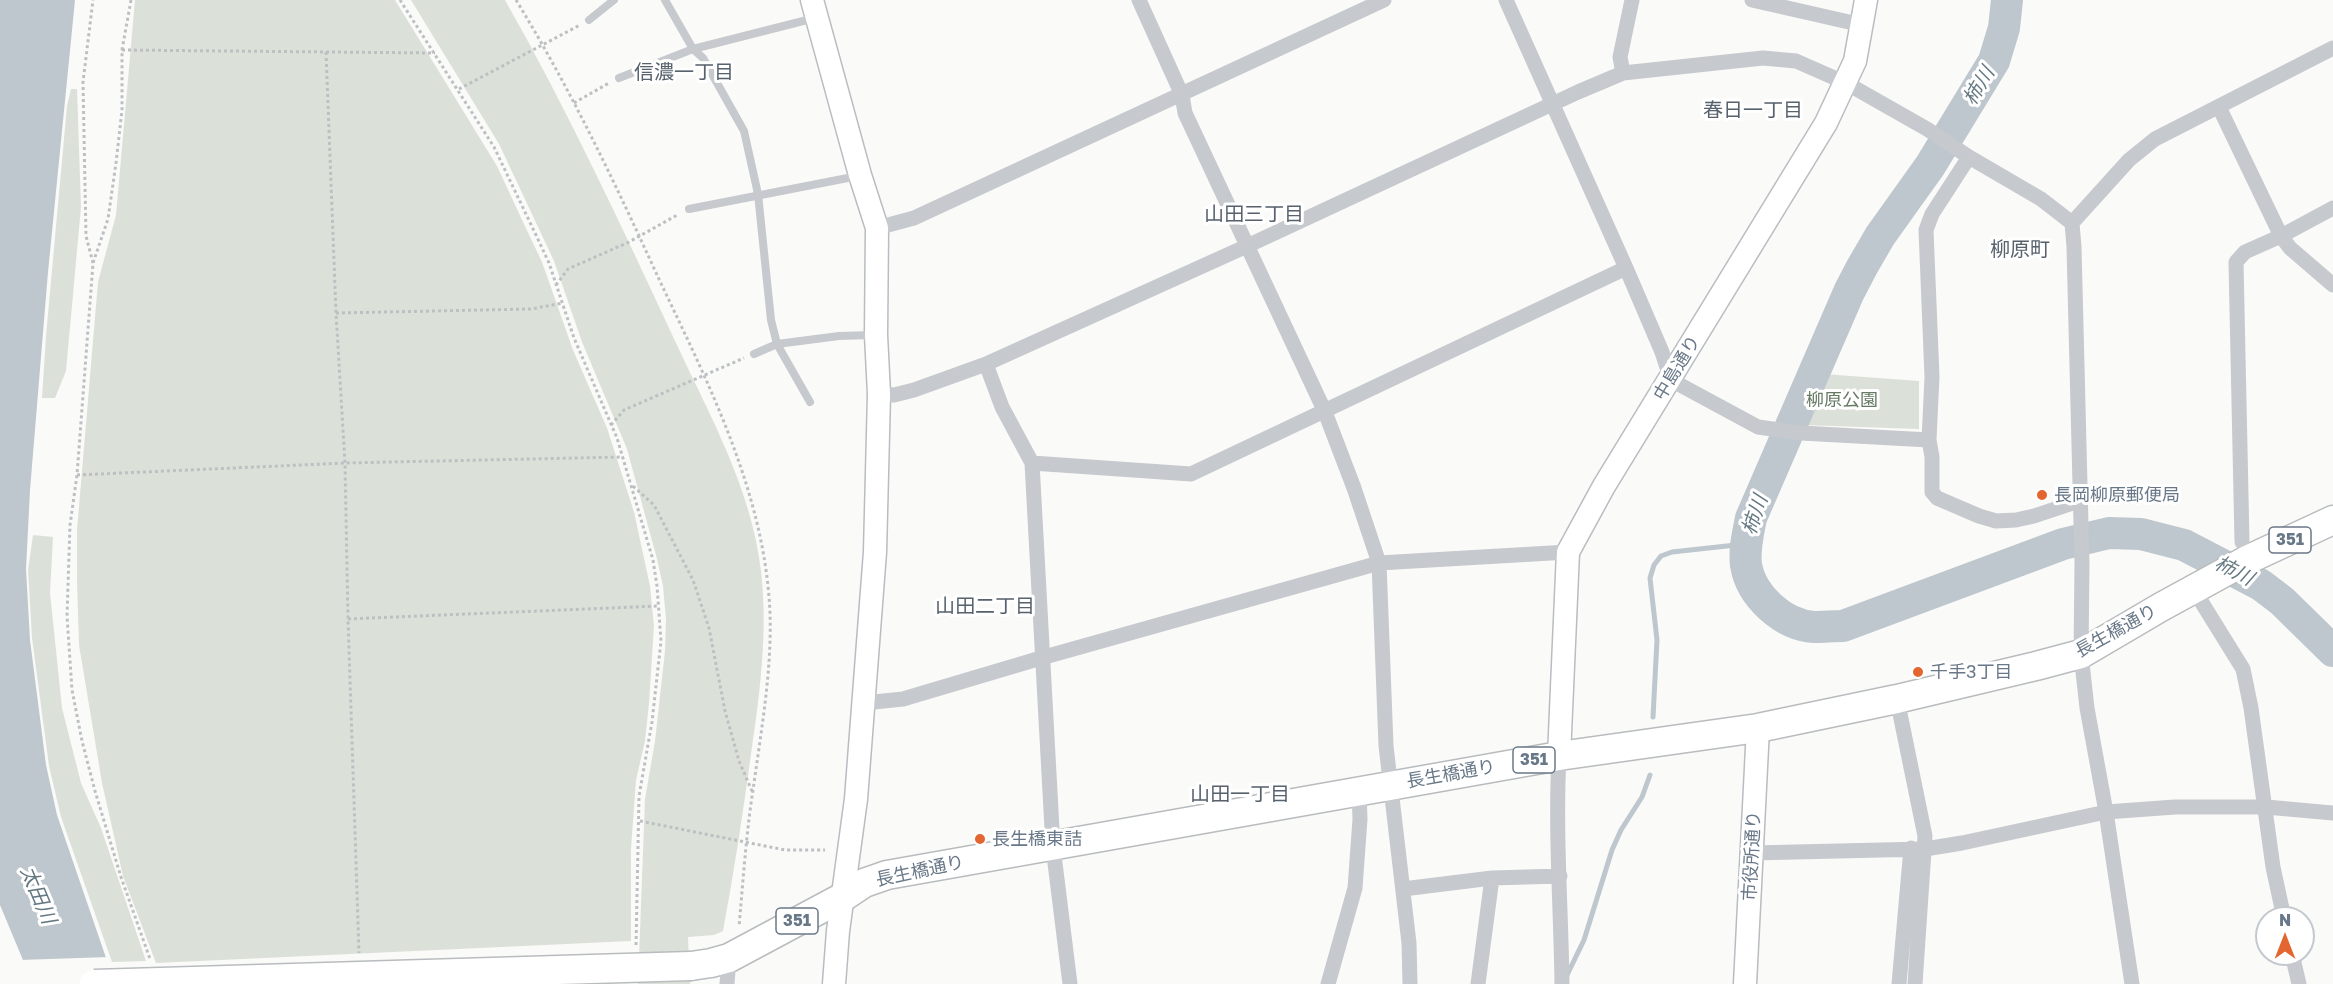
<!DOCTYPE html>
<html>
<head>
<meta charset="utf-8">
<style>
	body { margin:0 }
	#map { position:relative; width:2333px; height:984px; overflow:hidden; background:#fafaf8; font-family:"Golos Text",sans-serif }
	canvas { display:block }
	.north { position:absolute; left:2255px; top:906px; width:60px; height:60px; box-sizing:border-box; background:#fff; border:2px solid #c3c9cf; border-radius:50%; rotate:0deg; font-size:16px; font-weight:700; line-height:24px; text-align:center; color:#697888 }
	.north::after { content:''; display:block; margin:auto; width:21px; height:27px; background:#e3652f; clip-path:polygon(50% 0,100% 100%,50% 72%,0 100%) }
</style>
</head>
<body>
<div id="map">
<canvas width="2333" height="984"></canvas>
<div class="north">N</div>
</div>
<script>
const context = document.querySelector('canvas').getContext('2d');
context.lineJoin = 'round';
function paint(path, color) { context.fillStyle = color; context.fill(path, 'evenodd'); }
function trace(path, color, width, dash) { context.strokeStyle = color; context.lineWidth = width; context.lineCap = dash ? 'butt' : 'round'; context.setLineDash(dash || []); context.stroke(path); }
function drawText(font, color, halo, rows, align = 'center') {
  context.font = font + ' "Golos Text","Noto Sans JP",sans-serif'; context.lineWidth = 6; context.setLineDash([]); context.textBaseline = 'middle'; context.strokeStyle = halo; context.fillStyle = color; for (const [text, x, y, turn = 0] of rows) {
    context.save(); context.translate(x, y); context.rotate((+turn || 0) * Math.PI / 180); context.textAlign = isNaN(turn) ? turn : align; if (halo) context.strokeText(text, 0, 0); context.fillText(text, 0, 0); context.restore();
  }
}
const green = new Path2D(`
	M135,0H395L497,166L523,222L542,262L573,350L607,428L634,512L650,586L654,626L649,703L645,741L636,780L631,849V941L156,963L123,876L102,783L79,645L77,582V530L98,282L116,215Z
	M411,0H505C568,111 622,227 676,343C710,416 752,490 761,571C768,632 760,693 751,754C743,813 734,872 723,931L714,935L688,937L690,984H638L645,799L655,741L665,651L666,619L663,586L657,559L627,449L582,342L554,261L499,144Z
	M71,89H77L81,207L66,371L55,398H42L46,336L67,106Z
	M1824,374L1919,381V429L1802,425Z
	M33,535L53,537L50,593L62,708L81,783L101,828L146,961L112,962L61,817L49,766L32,638L28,570Z`);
const water = new Path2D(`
	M0,0H75L48,272L30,490L26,569L30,640L46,765L57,815L115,984H33L0,905Z`);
const pier = new Path2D(`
	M109,957L118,984H29L19,960Z`);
const stream = new Path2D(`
	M1653,717L1657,640L1650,578L1654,565L1661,556L1672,552L1745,544
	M1567,975L1584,940L1612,850L1621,830L1642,797L1650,775`);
const river = new Path2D(`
	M2007,0L2004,28L1994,61L1930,166L1880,236L1862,267L1849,292L1751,518C1748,534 1744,549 1746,565C1751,596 1783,625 1814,627C1824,627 1833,626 1843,626L2063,544L2109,533L2141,534L2184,545L2261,585L2282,601L2333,651`);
const path = new Path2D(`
	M131,0L122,50V110L116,163L108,219L93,263L77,475L70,525L67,616L72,690L82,741L95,791L121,877L150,959
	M400,0L494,147L536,235L549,263L574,338L617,438L653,560L657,586L661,641L652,722L639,796L636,946
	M516,0C570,88 615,183 658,277C708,383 765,493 770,613C772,671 761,732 753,790C746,835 743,882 739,927
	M122,50L435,53
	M326,52L336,313L345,463L348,619L359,953
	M459,89L580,25
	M574,103L609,83
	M93,263L86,236L83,82L93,0
	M556,285L568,269L629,242L679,214
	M336,313L531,309L563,303
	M611,425L624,410L744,358
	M77,475L345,463L623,457
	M633,486L654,505L693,580L709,628L725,711L739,761L752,791
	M348,619L659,606
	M640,821L785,850H825`);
const lane = new Path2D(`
	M665,0L693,49L703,58L744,131L758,194L771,320L777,344L810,402
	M589,20L614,0
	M619,78L693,49L815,18
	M689,209L858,176
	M754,354L777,344L839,336L873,335`);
const street = new Path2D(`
	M1139,0L1182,95L1185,113L1325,412L1354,488L1379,563L1386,746L1409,943L1410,984
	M1506,0L1626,268L1662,352L1671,380L1758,427L1801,433L1929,440
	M1752,0L1862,25
	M1623,73L1620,57L1632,0
	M2219,107L2281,236L2290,248L2333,285
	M1969,157L1932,214L1926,230L1932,377L1929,440L1932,457V492L1937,498L1979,516L1996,521L2016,520L2034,516L2079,501
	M877,228L914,218L1384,0
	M986,364L1002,407L1032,463L1053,847L1070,984
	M879,394L894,395L914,390L986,364L1247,246L1578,92L1623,73L1763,58L1796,61L1846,83L1927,129L1969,157L2041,199L2072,223
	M1032,463L1191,474L1626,268
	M2242,542L2236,262L2245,252L2281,236L2333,208
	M2194,590L2243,669L2251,708L2273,867L2284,918
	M1897,699L1925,836L1915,984
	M864,703L903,699L1041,658L1379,563L1568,552
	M1559,756C1555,832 1561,908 1562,984
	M1752,853L1925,849L1962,843L2106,812L2175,807H2266L2333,813
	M1403,889L1492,878L1560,876
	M2292,954L2299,984
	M727,984L729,958
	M1328,984L1355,888L1360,819L1359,791
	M1478,984L1492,878
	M1899,984L1911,848
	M2132,984L2106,812L2087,708L2081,654L2082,564L2074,247L2072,223L2129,160L2155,139L2333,48`);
const secondary = new Path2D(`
	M812,0L860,175L877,228L876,335L879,394L875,552L856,799L838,931L834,984
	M1559,756L1568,552L1604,486L1826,123L1855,61L1866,0
	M1745,984L1758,728`);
const highway = new Path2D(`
	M691,966L711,963L729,958L843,897L864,883L887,875L1559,756L1758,728L1897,699L2036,666L2081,654L2161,607L2247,560L2333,520`);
const highwayBridge = new Path2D(`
	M94,984L691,966`);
const markers = [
	[2042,495,6,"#e3652f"],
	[1918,672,6,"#e3652f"],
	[980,839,6,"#e3652f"]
];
const shields = [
	[2290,540,42],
	[1534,760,42],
	[797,921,42]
];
const shieldNames = [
	["351",2290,540],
	["351",1534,760],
	["351",797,921]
];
const streetNames = [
	["中島通り",1677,368,-59],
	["長生橋通り",2116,631,-29],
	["長生橋通り",1451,774,-10],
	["市役所通り",1752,856,-87],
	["長生橋通り",920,871,-12]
];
const parkNames = [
	["柳原公園",1842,400]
];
const poiNames = [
	["長岡柳原郵便局",2054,495],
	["千手3丁目",1930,672],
	["長生橋東詰",992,839]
];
const neighbourhoodNames = [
	["信濃一丁目",684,73],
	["春日一丁目",1753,111],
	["山田三丁目",1254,215],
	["柳原町",2020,250],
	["山田二丁目",985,607],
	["山田一丁目",1240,795]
];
const waterNames = [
	["柿川",1979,86,-59],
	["柿川",1755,515,-71],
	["柿川",2234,571,27],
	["太田川",38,895,67]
];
paint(green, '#dbe1d9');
paint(water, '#bec7cd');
paint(pier, '#fafaf8');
trace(stream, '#bec7cd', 5);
trace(river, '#bec7cd', 32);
trace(secondary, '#b8bdc2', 25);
trace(highway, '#b9bcbf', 31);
trace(path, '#bdc0c3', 3, [3, 3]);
trace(lane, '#c6c9cd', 8);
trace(street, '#c6c9cd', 15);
trace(secondary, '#fff', 22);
trace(highway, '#fff', 28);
trace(highwayBridge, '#b9bcbf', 31, []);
trace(highwayBridge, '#fff', 28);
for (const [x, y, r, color] of markers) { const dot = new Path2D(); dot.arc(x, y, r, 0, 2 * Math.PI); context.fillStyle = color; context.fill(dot); trace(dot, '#fff', 2); }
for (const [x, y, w] of shields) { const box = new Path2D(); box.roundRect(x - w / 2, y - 13, w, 26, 4.5); context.fillStyle = '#fff'; context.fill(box); trace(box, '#697888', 1.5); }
drawText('bold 16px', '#697888', null, shieldNames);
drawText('18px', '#697888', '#fff', streetNames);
drawText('18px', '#667a64', '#fff', parkNames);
drawText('18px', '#697888', '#fff', poiNames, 'left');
drawText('20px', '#57626d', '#fff', neighbourhoodNames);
drawText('italic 20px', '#657983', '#fff', waterNames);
</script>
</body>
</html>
